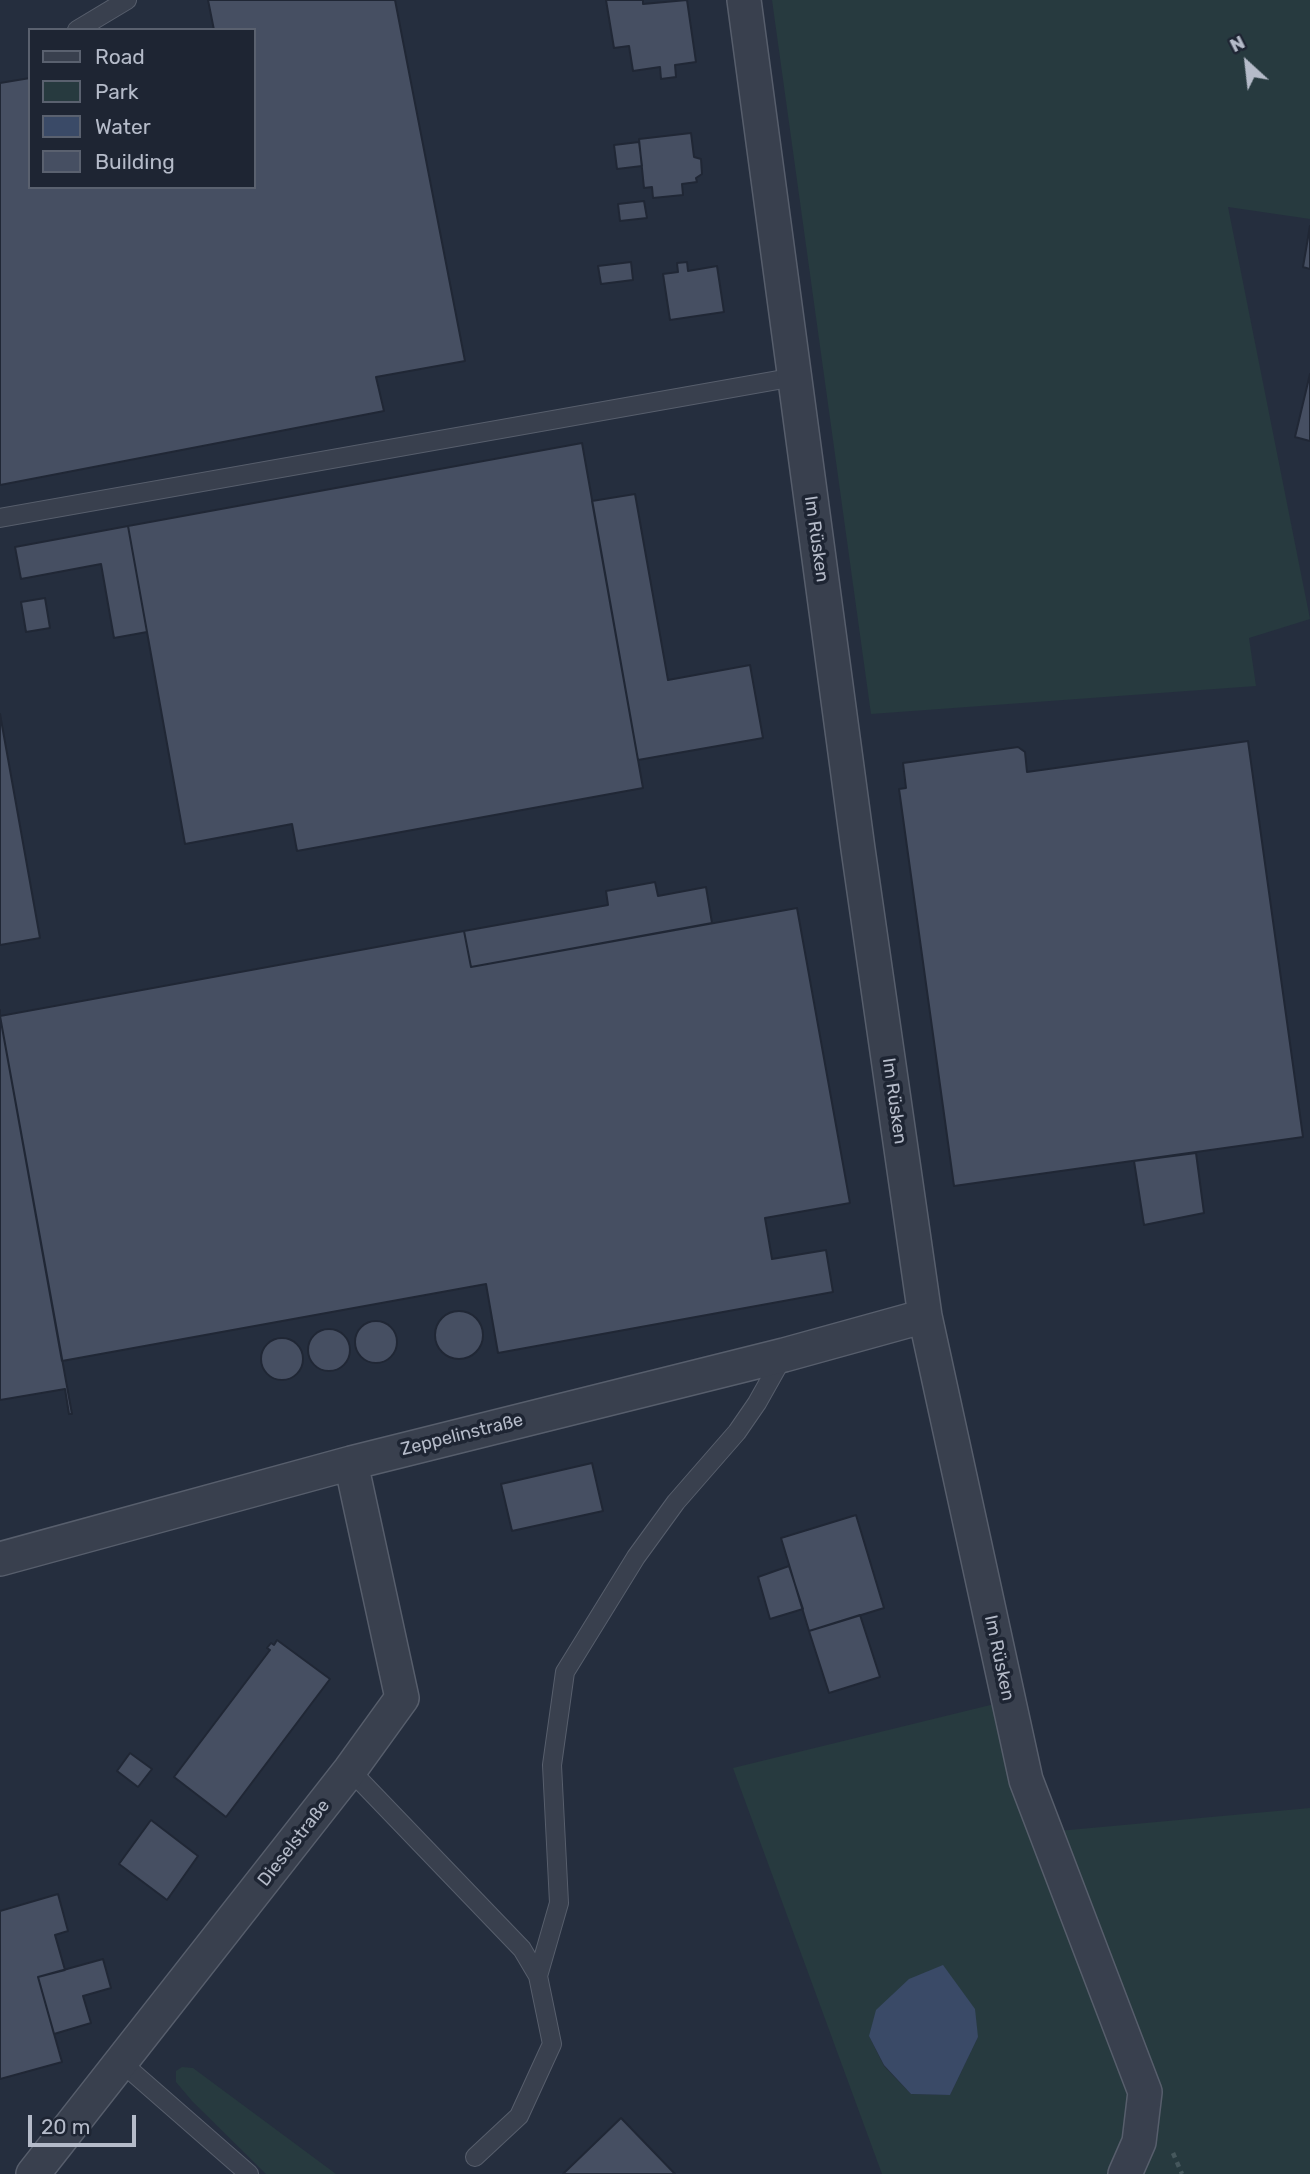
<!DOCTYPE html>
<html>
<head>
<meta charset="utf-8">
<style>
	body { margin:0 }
	#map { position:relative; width:1310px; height:2174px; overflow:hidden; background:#252e3e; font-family:Rubik,sans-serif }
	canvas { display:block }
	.legend { position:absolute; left:28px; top:28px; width:228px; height:161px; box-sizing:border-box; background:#1e2533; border:2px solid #5a616f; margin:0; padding:9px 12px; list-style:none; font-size:21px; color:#b5bbc9 }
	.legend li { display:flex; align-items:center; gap:14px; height:35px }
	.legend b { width:35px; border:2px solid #5a616f }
	.north { position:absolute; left:1212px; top:28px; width:70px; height:70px; -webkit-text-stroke:5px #1e2533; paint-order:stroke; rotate:333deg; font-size:19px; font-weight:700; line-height:28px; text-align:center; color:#b5bbc9 }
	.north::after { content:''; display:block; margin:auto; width:24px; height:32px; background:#b5bbc9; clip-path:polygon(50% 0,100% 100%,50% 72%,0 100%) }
	.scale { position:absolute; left:28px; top:2115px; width:108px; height:32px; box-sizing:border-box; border:4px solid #b5bbc9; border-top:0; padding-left:9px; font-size:21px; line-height:24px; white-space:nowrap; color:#b5bbc9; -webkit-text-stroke:5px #1e2533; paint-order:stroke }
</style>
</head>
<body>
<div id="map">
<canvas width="1310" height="2174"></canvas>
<ul class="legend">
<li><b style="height:9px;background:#39404e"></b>Road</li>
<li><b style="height:19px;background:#273a3f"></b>Park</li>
<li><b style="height:19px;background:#3a4a67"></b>Water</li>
<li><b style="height:19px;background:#464f62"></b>Building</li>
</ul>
<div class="north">N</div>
<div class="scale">20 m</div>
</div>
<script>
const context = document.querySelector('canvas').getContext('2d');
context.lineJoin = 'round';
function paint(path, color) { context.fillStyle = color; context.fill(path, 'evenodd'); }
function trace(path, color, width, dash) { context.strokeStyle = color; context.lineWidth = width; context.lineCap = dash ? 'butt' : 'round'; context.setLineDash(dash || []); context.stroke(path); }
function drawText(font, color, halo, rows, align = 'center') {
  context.font = font + ' Rubik,sans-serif'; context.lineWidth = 7; context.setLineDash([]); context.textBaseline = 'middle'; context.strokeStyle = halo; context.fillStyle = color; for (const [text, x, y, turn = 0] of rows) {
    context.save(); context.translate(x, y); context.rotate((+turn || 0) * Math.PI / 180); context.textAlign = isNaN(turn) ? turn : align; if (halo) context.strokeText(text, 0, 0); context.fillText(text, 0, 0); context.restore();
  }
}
const green = new Path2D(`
	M772,0H1310V219L1228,207L1310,619L1249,638L1256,686L871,714Z
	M1019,1698L1058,1831L1310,1808V2174H882L733,1768ZM869,2036L978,2037L950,2095L911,2094L884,2066Z
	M182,2067L193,2068L336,2174H266L192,2101L176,2082V2071Z`);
const water = new Path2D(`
	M943,1965L975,2009L978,2037L950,2095L911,2094L884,2065L869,2036L876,2010L909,1979Z`);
const building = new Path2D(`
	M208,0H395L465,361L376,377L384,411L0,485V83L30,78V187H254V30H214Z
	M606,0H643V4L687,0L696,62L675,65L676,77L661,79L660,67L633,71L629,46L614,48Z
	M691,133L694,157L701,159L702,174L696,178L697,182L682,184L683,195L653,198L652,187L644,188L639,139Z
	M639,142L642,166L617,169L614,145Z
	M644,201L647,218L620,221L618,204Z
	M1310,226V269L1303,267Z
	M631,262L633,280L601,284L598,266Z
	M687,262L688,271L717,266L724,312L670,320L663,274L678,272L677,263Z
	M1310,374V441L1295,437Z
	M582,443L643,788L297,851L292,824L185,844L128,526Z
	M635,494L668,680L750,665L763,738L638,760L592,501Z
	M128,526L147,632L114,638L101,564L21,579L15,547Z
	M45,598L50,628L26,632L21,602Z
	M0,714L40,938L0,945Z
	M1248,741L1303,1137L954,1186L899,789L906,788L903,763L1018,747L1025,752L1027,772Z
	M655,882L658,896L706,887L712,923L471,967L464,931L608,905L606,891Z
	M797,908L850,1203L765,1218L772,1259L826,1250L833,1292L498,1353L486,1284L62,1361L0,1016L464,931L471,967Z
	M0,1010V1016L72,1414H69L65,1389L0,1400Z
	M1196,1153L1204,1213L1144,1225L1134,1161Z
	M435 1335a24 24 0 1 1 48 0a24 24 0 1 1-48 0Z
	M355 1342a21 21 0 1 1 42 0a21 21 0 1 1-42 0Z
	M308 1350a21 21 0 1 1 42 0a21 21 0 1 1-42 0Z
	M261 1359a21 21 0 1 1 42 0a21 21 0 1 1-42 0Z
	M592,1463L603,1511L512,1531L501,1484Z
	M856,1515L884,1608L809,1631L781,1538Z
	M789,1566L803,1609L770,1619L758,1577Z
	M860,1615L880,1677L829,1693L809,1631Z
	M277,1640L330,1679L226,1817L174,1777L270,1650L267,1648L271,1643L274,1645Z
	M130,1753L152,1769L138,1787L117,1771Z
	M151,1820L198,1856L167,1900L119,1864Z
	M58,1894L68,1931L55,1935L65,1970L38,1977L62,2062L0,2079V1911Z
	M103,1959L111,1988L83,1996L91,2023L54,2034L38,1977Z
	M621,2118L675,2174H563Z`);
const path = new Path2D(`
	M1173,2153L1182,2174`);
const lane = new Path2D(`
	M77,30L127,0
	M0,518L795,377
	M350,1770L522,1949L538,1976L552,2044L519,2116L475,2157
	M538,1976L559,1903L552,1765L565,1672L636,1557L676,1502L737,1432L757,1403L784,1355
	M122,2063L249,2174`);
const street = new Path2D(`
	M744,0L858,849L925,1316L1026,1780L1145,2092L1139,2142L1125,2174
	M0,1559L351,1463L784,1355L925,1316
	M33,2174L350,1770L402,1698L351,1463`);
const streetNames = [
	["Im Rüsken",816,539,82],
	["Im Rüsken",894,1101,82],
	["Zeppelinstraße",462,1435,-14],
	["Im Rüsken",999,1658,78],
	["Dieselstraße",294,1843,-52]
];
paint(green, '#273a3f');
paint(water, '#3a4a67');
paint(building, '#464f62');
trace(building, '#202735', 2);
trace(lane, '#575e6c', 20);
trace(street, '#575e6c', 36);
trace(path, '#45575c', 4.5, [5, 5]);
trace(lane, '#39404e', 18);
trace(street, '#39404e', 33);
drawText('18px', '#b5bbc9', '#1e2533', streetNames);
</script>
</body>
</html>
